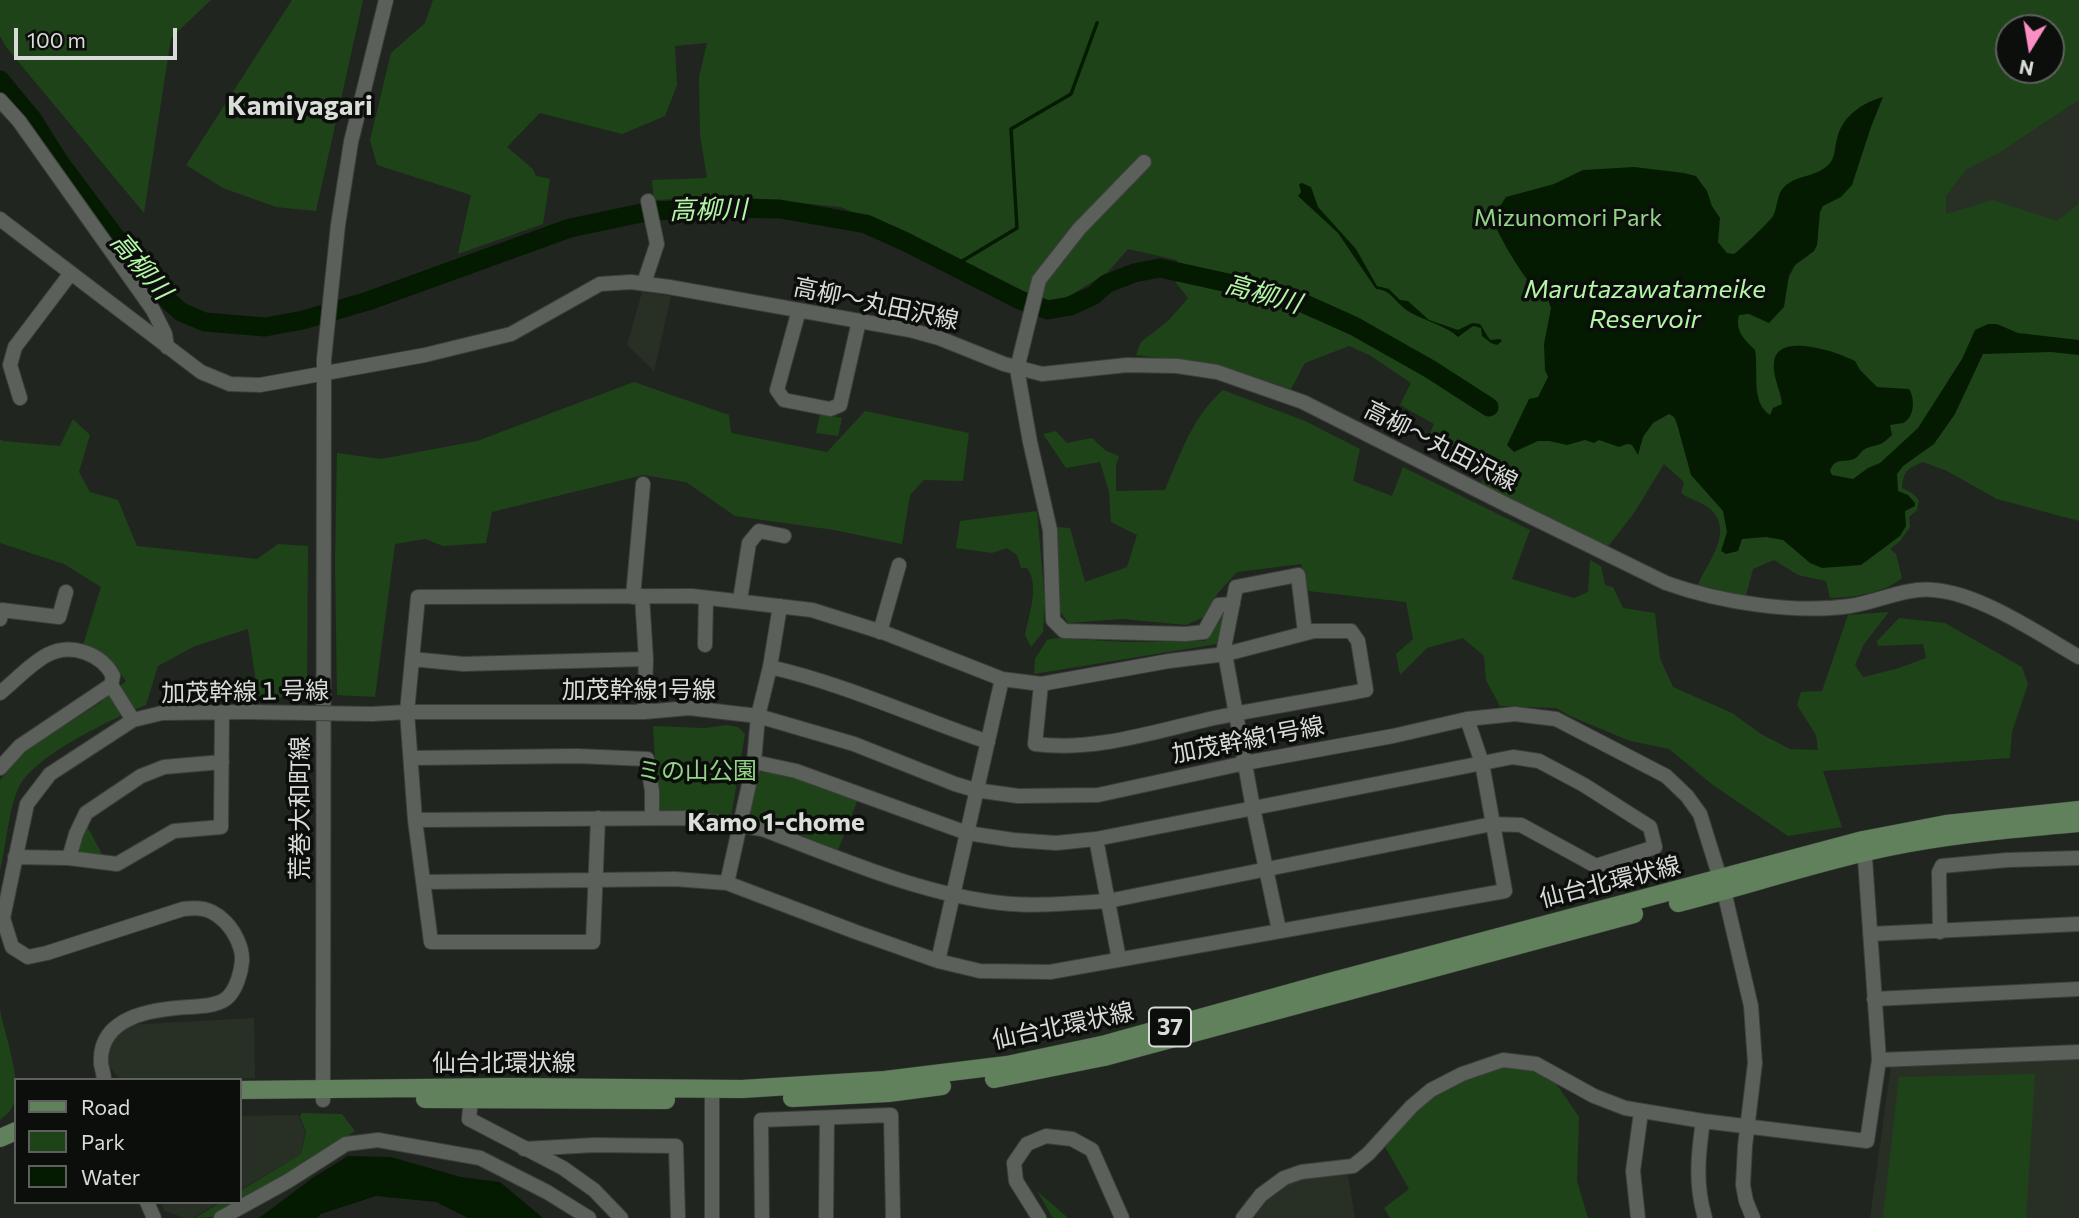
<!DOCTYPE html>
<html>
<head>
<meta charset="utf-8">
<style>
	body { margin:0 }
	#map { position:relative; width:2079px; height:1218px; overflow:hidden; background:#212520; font-family:Commissioner,sans-serif }
	canvas { display:block }
	.legend { position:absolute; left:14px; top:1078px; width:228px; height:126px; box-sizing:border-box; background:#0c0e0c; border:2px solid #5e605e; margin:0; padding:9px 12px; list-style:none; font-size:21px; color:#d8dbd8 }
	.legend li { display:flex; align-items:center; gap:14px; height:35px }
	.legend b { width:35px; border:2px solid #5e605e }
	.north { position:absolute; left:1995px; top:14px; width:70px; height:70px; box-sizing:border-box; background:#0c0e0c; border:2px solid #5e605e; border-radius:50%; rotate:191deg; font-size:19px; font-weight:700; line-height:28px; text-align:center; color:#d8dbd8 }
	.north::after { content:''; display:block; margin:auto; width:24px; height:32px; background:#fb8fc3; clip-path:polygon(50% 0,100% 100%,50% 72%,0 100%) }
	.scale { position:absolute; left:14px; top:28px; width:163px; height:32px; box-sizing:border-box; border:4px solid #d8dbd8; border-top:0; padding-left:9px; font-size:21px; line-height:24px; white-space:nowrap; color:#d8dbd8; -webkit-text-stroke:5px #0c0e0c; paint-order:stroke }
</style>
</head>
<body>
<div id="map">
<canvas width="2079" height="1218"></canvas>
<ul class="legend">
<li><b style="height:9px;background:#61805c"></b>Road</li>
<li><b style="height:19px;background:#1f4318"></b>Park</li>
<li><b style="height:19px;background:#041b02"></b>Water</li>
</ul>
<div class="north">N</div>
<div class="scale">100 m</div>
</div>
<script>
const context = document.querySelector('canvas').getContext('2d');
context.lineJoin = 'round';
function paint(path, color) { context.fillStyle = color; context.fill(path, 'evenodd'); }
function trace(path, color, width, dash) { context.strokeStyle = color; context.lineWidth = width; context.lineCap = dash ? 'butt' : 'round'; context.setLineDash(dash || []); context.stroke(path); }
function drawText(font, color, halo, rows, align = 'center') {
  context.font = font + ' Commissioner,"Noto Sans JP",sans-serif'; context.lineWidth = 7; context.setLineDash([]); context.textBaseline = 'middle'; context.strokeStyle = halo; context.fillStyle = color; for (const [text, x, y, turn = 0] of rows) {
    context.save(); context.translate(x, y); context.rotate((+turn || 0) * Math.PI / 180); context.textAlign = isNaN(turn) ? turn : align; if (halo) context.strokeText(text, 0, 0); context.fillText(text, 0, 0); context.restore();
  }
}
const built = new Path2D(`
	M2079,100V250L1946,215V196L1966,170L1999,153Z
	M642,292L671,296L654,371L627,345Z
	M254,1018L255,1078L120,1080L107,1063L109,1042L127,1025Z
	M2079,1058V1218H1870L1891,1065Z
	M298,1115L305,1132L301,1154L240,1190V1116Z
	M1348,1175L1355,1218H1251L1260,1203L1298,1179Z
	M161,1202H219L193,1218H185L165,1211Z`);
const green = new Path2D(`
	M0,0H211L171,38L144,213L6,47L0,36Z
	M292,0H363L316,211L276,207L223,188L186,165Z
	M433,0H2079V100L1999,153L1966,170L1946,196V214L1993,200L2057,221L2079,204V521L1997,499L1947,471L1923,462C1908,468 1903,471 1902,488L1912,493L1919,500L1917,510L1909,517L1910,527L1900,541L1890,549L1896,554L1902,578C1882,594 1855,597 1830,598L1826,581L1798,575L1774,560L1753,569L1746,596L1698,585C1706,564 1732,536 1714,513C1707,503 1690,500 1681,493L1684,482L1664,464L1634,513L1607,548L1481,484L1487,469L1430,433L1434,424L1400,405L1411,383L1371,356L1349,346L1305,363L1291,389L1216,365L1136,355L1141,342L1169,320L1188,298L1176,283L1177,260L1128,249L1108,272L1066,298L1047,300L1026,295L962,261L841,207L732,196L654,200L652,180L707,178L700,135L699,77L707,43L675,46L677,85L665,116L622,134L540,113L507,147L533,169L536,176L550,179L543,224L458,254L471,195L377,165L370,140L391,53L425,23ZM2009,28H2051V70H2009ZM1818,231L1817,245L1814,251L1795,265L1786,284L1773,296Z
	M634,382L729,415L731,433L827,452L865,411L969,433L963,481L924,480L910,495L902,544L834,530L735,516L686,482L643,475L492,512L486,543L443,546L425,539L395,544L375,697L337,695L335,563L337,453L381,459L477,441Z
	M1223,390L1305,421L1360,449L1353,481L1392,496L1403,467L1530,530L1512,579L1574,598L1588,592L1590,560L1601,566L1605,585L1613,587L1623,608L1655,613L1660,658L1673,687L1732,713L1761,734L1790,749L1818,750L1816,735L1797,705L1801,692L1822,691L1848,615L1889,612L1864,644L1855,665L1863,677L1896,669L1926,658L1923,644L1878,646L1877,641L1899,618L1945,623L2022,667L2028,684L2012,732L2010,758L1823,771L1842,827L1788,836L1713,785L1669,749L1630,741L1570,716L1556,708L1500,706L1486,680L1484,656L1463,638L1427,648L1400,675L1396,654L1413,639L1406,602L1308,591L1301,564L1237,572L1218,593L1206,616L1186,625L1123,619L1068,623L1058,608L1057,527L1070,528L1085,582L1127,567L1137,535L1111,522L1109,492L1100,462L1066,468L1043,434L1056,431L1067,443L1092,438L1106,451L1119,456L1116,465V491L1165,490C1180,454 1193,416 1223,390Z
	M820,414L842,418L838,436L816,433Z
	M73,419L90,435L79,472L90,492L118,500L137,546L257,559L278,544L308,546L307,692L259,702L248,629L195,646L158,666L146,705C112,719 31,756 17,791C9,811 5,849 0,872V780L23,752L100,703L126,681L107,656L83,645L101,587L64,564L0,543V439L3,441L60,446Z
	M1037,511L1045,602L1043,632L1031,647L1025,635C1029,614 1040,586 1027,568H1021L1017,555L1007,548L992,553L956,548L960,521Z
	M1219,614H1223L1217,644L1034,674L1035,659L1047,640L1056,638L1124,642L1205,641Z
	M727,725L738,727L745,734L731,817L658,811L653,726L705,728Z
	M759,772L789,775L858,799L838,850L786,829L751,822L747,815Z
	M86,824L103,856L82,854L76,847Z
	M0,1010C5,1036 24,1086 12,1108C9,1113 4,1117 0,1120Z
	M1513,1064L1553,1079L1579,1117L1577,1181L1588,1218H1390L1384,1208L1409,1189L1384,1145L1424,1100L1473,1075Z
	M2035,1074L2026,1218H1883L1899,1077Z
	M302,1113L342,1114L355,1131L288,1177L214,1217L195,1218L221,1202H240V1191L301,1154L306,1132L300,1117Z
	M1037,1191L1068,1218H1053Z`);
const water = new Path2D(`
	M1883,97L1871,127L1852,185L1841,197L1823,206L1820,212L1817,245L1814,251L1795,265L1789,275L1784,307L1769,323L1749,314L1739,315C1735,331 1744,339 1755,350C1759,370 1750,402 1770,415L1773,408L1782,404C1781,391 1772,376 1774,362C1777,331 1838,352 1855,361L1860,370L1877,387L1909,389C1915,398 1915,417 1903,423C1899,424 1894,424 1890,425L1892,435C1879,447 1882,443 1867,448C1861,450 1859,457 1854,459C1843,463 1835,457 1830,471L1832,475L1853,479L1868,468L1880,463L1918,428L1962,359L1975,330L1988,324H1997L2018,333L2079,340V355L2051,352L1983,354L1955,414L1934,444L1903,466L1897,474L1898,491L1908,495L1915,503V506L1905,511L1906,526L1900,536L1861,565L1822,568L1810,563L1783,540L1766,537L1742,539L1738,551L1726,554L1721,551L1727,532L1723,511L1691,475L1677,424L1674,417L1669,414L1653,423L1643,437L1638,455L1632,445L1627,444L1619,447L1599,440L1594,443L1585,440L1567,445L1549,441H1538L1514,452L1507,445L1529,399L1538,397L1548,377L1545,370L1544,344L1551,308L1547,297C1531,294 1498,235 1492,218L1506,197L1554,184L1583,170L1634,167L1684,173L1696,176L1707,191L1712,206L1720,218L1718,242L1727,253L1734,254C1739,251 1770,221 1773,216C1778,207 1776,194 1785,186C1798,174 1822,177 1832,160C1835,154 1835,146 1837,139C1842,116 1862,103 1883,97Z
	M1302,183L1311,187L1318,207L1356,249L1377,286L1389,289L1400,300L1408,301L1429,320L1458,330L1472,323L1480,324L1490,340L1500,339L1502,341L1497,345L1491,343L1482,336L1481,328L1473,326L1458,337C1447,326 1422,320 1408,311C1395,303 1392,290 1376,289L1338,233L1298,196L1301,192L1299,184Z
	M348,1156L391,1157L461,1177L500,1182L543,1218H468L436,1202L376,1196L321,1214L317,1218H259L311,1179Z`);
const stream = new Path2D(`
	M954,266L1017,228L1011,129L1071,94L1097,23`);
const river = new Path2D(`
	M0,80L33,120L60,163L151,285L181,312L205,322L265,327L303,320L368,301L570,228L651,211L727,208L780,209L866,224L906,242L1020,300L1048,310L1070,306L1094,295L1106,284L1134,273L1160,268L1287,296L1354,326L1430,369L1489,407`);
const minor = new Path2D(`
	M0,100L19,121L153,310L165,334L167,347
	M1144,162L1079,229L1039,280L1017,369L1030,442L1050,530L1053,620L1064,631L1186,634L1204,632L1219,605L1233,604
	M0,219L201,372L230,384L260,385L425,355L511,334L600,284L631,282L669,287L910,330L939,338L1004,364L1042,374L1127,365L1177,366L1217,372L1303,402L1507,505L1666,583C1719,602 1794,614 1850,606C1878,602 1905,587 1934,590C1979,593 2039,634 2079,657
	M644,283L657,244L648,201
	M799,310L777,390L784,400L830,409L840,405L859,321
	M20,398L10,365L15,347L71,273
	M642,596L646,659L644,712
	M633,597L643,484
	M740,600L749,543L759,531L784,536
	M0,619L2,610L59,617L66,592
	M880,632L899,565
	M705,645L706,598
	M412,659L463,664L646,659
	M770,667C845,684 915,717 988,742
	M0,693C15,681 30,664 47,655C71,642 102,654 113,676L111,685L133,720
	M372,714L407,712H644L689,708L758,716L854,744L955,784L975,790L1018,796L1098,795L1245,763L1393,736L1467,719L1515,714L1556,719L1666,776L1687,796L1700,814L1724,891L1751,1006L1755,1063L1745,1146L1743,1185L1746,1201L1753,1218
	M411,758L577,756L647,759L652,791V818
	M0,768L20,746L111,685
	M598,818L593,942H431L415,820L407,712L418,597L692,596L812,610L885,633L1002,679L1041,684L1169,661L1226,654L1314,631H1351L1358,641L1366,690C1315,700 1264,708 1214,718C1156,731 1094,752 1035,744L1041,684
	M415,820L689,818L762,829C839,858 919,894 1001,903C1036,907 1072,903 1108,901L1492,824L1521,825L1596,866L1655,847L1650,827L1584,785L1539,761L1513,757L1096,839L1056,843L1013,840L967,833L796,771L754,762
	M1096,839L1119,959
	M15,857L69,858L117,864L174,831L221,827L222,713
	M69,858L76,834L86,813L141,776L164,767L222,762
	M424,882L675,879L727,883L856,932L938,961L980,971L1050,972L1505,891L1482,763L1467,719
	M727,883L754,762L758,716L770,667L780,606
	M1279,930L1253,808L1224,648L1236,587L1298,575L1305,633
	M1940,932L1939,872L1942,866L2007,860L2079,858
	M1870,934L2079,924
	M938,961L1002,679
	M1874,999L2079,989
	M1879,1060L2079,1052
	M104,1080C104,1075 102,1069 101,1064C98,1016 153,1009 189,1007C202,1006 220,1006 229,996C237,987 241,972 242,961C243,947 233,928 222,919C210,908 199,907 183,909L47,953L28,957L12,947L3,918L21,832L27,804L50,774L133,720L162,713L246,712
	M712,1088V1218
	M471,1099L469,1119L563,1168L594,1190L621,1218
	M323,1100L324,359L338,225L351,142L386,0
	M1703,1121C1698,1155 1695,1185 1705,1218
	M524,1149L594,1145L676,1146L678,1218
	M147,1202L154,1218
	M221,1218L288,1181L346,1144L378,1140L480,1158L547,1192L589,1218
	M762,1218L761,1120L891,1115L893,1218
	M826,1218L827,1118
	M1039,1218L1016,1181L1014,1163L1027,1144L1046,1136L1072,1139L1092,1150L1122,1218
	M1243,1218L1261,1195L1284,1178L1301,1172L1353,1166L1368,1154L1412,1106L1431,1090L1462,1074L1503,1060L1536,1064L1594,1096L1625,1108L1703,1121L1867,1141L1879,1060L1864,844
	M1638,1218L1633,1171L1641,1112`);
const major = new Path2D(`
	M1678,903C1756,883 1832,857 1910,843C1966,833 2022,828 2079,823
	M994,1079L1104,1057L1634,914
	M240,1090L509,1087L742,1089L885,1080L1007,1065L1106,1044L1326,983L1863,840L1946,824L2079,810
	M792,1098L888,1093L942,1086
	M425,1099L666,1100
	M0,1138L16,1131`);
const minorBridge = new Path2D(`
	M246,712L372,714`);
const shields = [
	[1170,1027,42]
];
const shieldNames = [
	["37",1170,1027]
];
const parkNames = [
	["Mizunomori Park",1568,218],
	["ミの山公園",697,771]
];
const streetNames = [
	["高柳～丸田沢線",876,304,12],
	["高柳～丸田沢線",1441,446,27],
	["加茂幹線1号線",639,690],
	["加茂幹線１号線",245,692,-1],
	["加茂幹線1号線",1248,740,-11],
	["荒巻大和町線",300,808,-90],
	["仙台北環状線",1610,882,-14],
	["仙台北環状線",1063,1026,-12],
	["仙台北環状線",504,1063]
];
const waterNames = [
	["高柳川",708,210,-1],
	["高柳川",141,266,50],
	["Marutazawatameike",1645,289],
	["Reservoir",1645,319],
	["高柳川",1263,294,16]
];
const neighbourhoodNames = [
	["Kamo 1-chome",776,822]
];
const quarterNames = [
	["Kamiyagari",300,106]
];
paint(built, '#283026');
paint(green, '#1f4318');
paint(water, '#041b02');
trace(stream, '#041b02', 3.5);
trace(river, '#041b02', 19);
trace(minor, '#3c3f3b', 16);
trace(major, '#3c3f3b', 19);
trace(minor, '#5c605b', 14);
trace(major, '#61805c', 18);
trace(minorBridge, '#3c3f3b', 16, []);
trace(minorBridge, '#5c605b', 14);
for (const [x, y, w] of shields) { const box = new Path2D(); box.roundRect(x - w / 2, y - 19.5, w, 39, 5); context.fillStyle = '#0c0e0c'; context.fill(box); trace(box, '#d8dbd8', 2); }
drawText('bold 23px', '#d8dbd8', null, shieldNames);
drawText('24px', '#92d586', '#0c0e0c', parkNames);
drawText('24px', '#d8dbd8', '#0c0e0c', streetNames);
drawText('italic 26px', '#b3f7a6', '#0c0e0c', waterNames);
drawText('bold 26px', '#d9ded8', '#0c0e0c', neighbourhoodNames);
drawText('bold 28px', '#d9ded8', '#0c0e0c', quarterNames);
</script>
</body>
</html>
